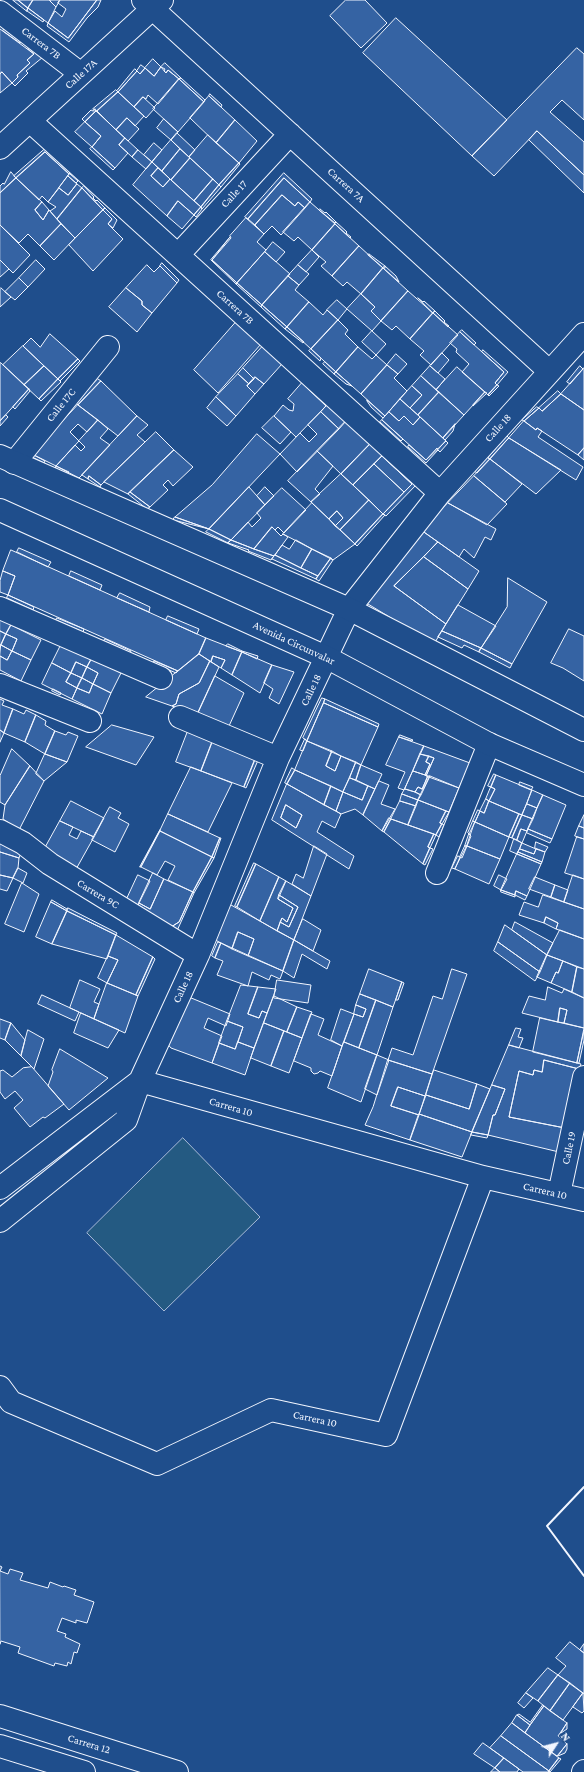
<!DOCTYPE html>
<html>
<head>
<meta charset="utf-8">
<style>
	body { margin:0 }
	#map { position:relative; width:584px; height:1772px; overflow:hidden; background:#1f4e8c; font-family:"Crimson Pro",serif }
	canvas { display:block }
	.north { position:absolute; left:536px; top:1724px; width:40px; height:40px; -webkit-text-stroke:3px #1f4e8c; paint-order:stroke; rotate:54deg; font-size:11px; font-weight:700; line-height:16px; text-align:center; color:#f2f6ff }
	.north::after { content:''; display:block; margin:auto; width:14px; height:18px; background:#f2f6ff; clip-path:polygon(50% 0,100% 100%,50% 72%,0 100%) }
</style>
</head>
<body>
<div id="map">
<canvas width="584" height="1772"></canvas>
<div class="north">N</div>
</div>
<script>
const context = document.querySelector('canvas').getContext('2d');
context.lineJoin = 'round';
function paint(path, color) { context.fillStyle = color; context.fill(path, 'evenodd'); }
function trace(path, color, width, dash) { context.strokeStyle = color; context.lineWidth = width; context.lineCap = dash ? 'butt' : 'round'; context.setLineDash(dash || []); context.stroke(path); }
function drawText(font, color, halo, rows, align = 'center') {
  context.font = font + ' "Crimson Pro",serif'; context.lineWidth = 3; context.setLineDash([]); context.textBaseline = 'middle'; context.strokeStyle = halo; context.fillStyle = color; for (const [text, x, y, turn = 0] of rows) {
    context.save(); context.translate(x, y); context.rotate((+turn || 0) * Math.PI / 180); context.textAlign = isNaN(turn) ? turn : align; if (halo) context.strokeText(text, 0, 0); context.fillText(text, 0, 0); context.restore();
  }
}
const green = new Path2D(`
	M183,1138L260,1217L164,1311L87,1233Z`);
const building = new Path2D(`
	M13,0H18L28,8L27,11Z
	M18,0H33L28,8Z
	M33,0H50V1L56,7L48,23L28,8Z
	M50,0H60L56,7L50,1Z
	M60,0H97L68,38L48,23L55,11L62,17L66,9L58,3Z
	M97,0H101L98,7L87,18L69,42L47,26L48,23L68,38Z
	M346,0H365L387,23L361,48L330,16Z
	M28,8L44,20L43,22L27,11Z
	M396,18L507,120L472,156L363,53Z
	M0,29L34,54L27,60L30,63L17,75L18,77L12,83L2,72L0,74Z
	M4,29L22,42L20,43L3,31Z
	M30,47L43,57L26,71L28,73L15,86L12,83L18,77L17,75L30,63L27,60L34,54L28,49Z
	M577,48L584,54V120L562,100L550,112L584,142V175L537,131L494,176L472,156Z
	M153,59L161,67L154,76L145,68Z
	M165,63L181,78L179,79L168,70L166,73L164,71L165,69L161,67Z
	M141,65L145,68L140,74L137,71Z
	M161,67L166,73L168,70L179,79L158,104L148,95L146,99L143,97L134,107L118,92L137,71L140,74L145,68L154,76Z
	M135,69L137,71L118,92L117,91Z
	M2,72L12,83L0,93V74Z
	M181,78L205,100L204,102L179,79Z
	M179,79L204,102L178,132L153,109Z
	M116,90L118,92L97,111L93,109Z
	M118,92L144,116L135,126L127,118L116,130L97,111Z
	M210,94L222,105L221,107L209,96Z
	M209,96L235,120L216,143L190,118Z
	M143,97L155,108L146,118L134,107Z
	M95,109L96,111L85,122L82,119L91,110L93,111Z
	M96,111L125,138L119,145L128,153L115,168L92,147L101,136L85,122Z
	M127,118L139,129L128,141L116,130Z
	M164,119L178,132L171,140L157,128Z
	M235,120L257,141L239,163L216,143Z
	M85,122L101,136L92,147L75,132Z
	M537,131L584,175V193L529,140Z
	M177,133L195,150L189,157L171,140Z
	M208,135L239,163L219,185L189,157Z
	M125,138L138,150L132,157L119,145Z
	M171,140L180,149L162,171L152,162Z
	M154,143L162,150L152,162L144,155Z
	M92,147L115,168L113,170L90,149Z
	M45,149L70,173L69,174L45,152L16,178L14,176Z
	M180,149L190,158L171,180L162,171Z
	M138,150L152,162L146,169L132,157Z
	M45,152L69,174L48,202L42,196L39,200L16,178Z
	M190,158L213,179L194,201L171,180Z
	M152,162L158,168L151,176L163,187L170,179L201,207L194,215L178,201L167,216L133,185Z
	M239,163L240,164L221,187L219,185Z
	M158,168L170,179L163,187L151,176Z
	M11,172L16,178L0,193V186L3,183L4,184Z
	M284,173L312,199L310,202L284,178L248,219L245,217Z
	M70,174L78,181L76,183L68,176Z
	M68,176L77,184L68,195L59,188Z
	M16,178L42,202L35,210L43,220L49,210L61,224L40,246L28,234L19,243L0,225V193Z
	M284,178L310,202L305,208L298,202L295,206L282,195L255,225L248,219Z
	M213,179L219,185L201,207L194,201Z
	M77,184L82,188L57,219L50,211L56,207L48,202L59,188L68,195Z
	M219,185L221,187L202,209L201,207Z
	M84,186L94,197L93,198L96,201L97,200L105,208L103,210L82,188Z
	M82,188L103,210L75,238L57,219Z
	M282,195L295,206L298,202L305,208L281,235L272,226L264,234L255,225Z
	M178,201L194,215L182,229L167,216Z
	M42,202L49,210L43,220L35,210Z
	M310,202L335,224L312,250L298,237L294,241L283,232Z
	M201,207L202,209L196,217L194,215Z
	M105,208L117,220L113,228L108,224L112,219L103,210Z
	M320,209L325,213L326,212L336,222L335,223L319,210Z
	M103,210L112,219L108,224L123,239L93,271L69,245Z
	M246,218L264,234L257,242L266,250L237,283L212,260L231,238L230,236Z
	M336,222L347,232L346,233L351,237L350,238L335,224Z
	M61,224L75,238L54,260L40,246Z
	M335,224L359,246L332,276L321,266L326,262L312,250Z
	M0,225L30,255L13,273L0,260Z
	M230,237L212,260L237,283L236,284L211,260Z
	M273,242L285,252L276,262L265,252Z
	M359,246L383,268L361,294L347,282L343,286L332,276Z
	M312,250L319,257L306,272L298,265Z
	M265,252L290,274L262,305L237,283Z
	M369,254L385,266V268H383L368,255Z
	M0,260L9,269L0,277Z
	M36,260L45,269L28,287L19,278Z
	M162,263L179,280L177,283L160,266Z
	M147,265L154,272L160,266L177,283L152,313L142,305V301L126,288Z
	M298,265L309,274L299,285L288,276Z
	M385,266L396,276L399,282L383,268Z
	M383,268L408,291L381,321L371,311L375,307L361,294Z
	M288,276L299,285L295,290L309,302L287,327L262,305Z
	M19,278L28,287L15,300L5,292Z
	M237,283L262,305L261,307L236,284Z
	M1,288L11,297L0,307V289Z
	M126,288L142,301V305L152,313L137,332L109,307Z
	M408,291L433,313L410,339L396,326L392,330L381,321Z
	M361,294L375,307L371,311L381,321L372,331L347,309Z
	M418,298L423,302L424,301L435,311L433,313Z
	M337,300L347,309L338,320L327,310Z
	M309,302L323,315L327,310L338,320L311,349L287,327Z
	M262,305L287,327L285,329L261,307Z
	M435,311L445,321L444,322L449,326L448,327L433,313Z
	M433,313L458,335L431,365L420,355L424,351L410,339Z
	M338,320L348,330L345,334L358,347L336,372L311,349Z
	M237,321L261,344L218,393L194,370Z
	M287,327L304,342L303,343L285,329Z
	M462,330L476,343L474,345L460,332Z
	M372,331L386,344L376,355L362,342Z
	M460,332L504,372L495,383L497,385L488,395L462,372L469,364L456,352L457,349L450,343Z
	M50,334L78,359L58,379L23,346L31,338L40,347Z
	M23,346L44,366L24,385L3,365Z
	M263,346L282,364L264,384L255,377L254,379L243,368Z
	M358,347L372,359L376,355L387,365L361,394L336,372Z
	M311,349L321,358L320,361L309,351Z
	M483,350L508,372L497,385L495,383L504,372L482,352Z
	M442,353L449,360L438,373L430,366Z
	M396,354L407,364L398,374L387,365Z
	M78,359L80,361L60,381L58,379Z
	M325,362L336,372L334,374L323,364Z
	M1,363L29,389L0,421V363Z
	M387,365L398,374L394,378L407,391L385,416L361,394Z
	M44,366L58,379L39,399L24,385Z
	M430,366L445,379L436,390L421,376Z
	M580,366L583,369L570,384L567,382Z
	M457,367L485,392L464,415L436,390Z
	M243,368L254,379L249,384L238,374Z
	M584,368V410L561,394Z
	M336,372L352,386L346,384L334,374Z
	M238,374L249,384L247,386L255,394L236,416L216,397Z
	M421,376L439,392L418,415L410,408L422,395L412,386Z
	M255,377L264,384L255,394L247,386Z
	M58,379L61,382L41,401L39,399Z
	M98,379L101,381L78,405L75,402Z
	M101,381L137,416L118,436L78,405Z
	M304,381L329,404L326,406L320,400L302,383Z
	M302,383L326,406L296,437L274,416L283,405L289,410L293,411L294,404L288,399Z
	M497,385L499,386L489,396L488,395Z
	M412,386L422,395L410,408L400,399Z
	M29,389L30,391L15,409L13,407Z
	M558,391L561,394L542,411L539,408Z
	M439,392L464,415L443,438L418,415Z
	M485,392L487,393L473,406V405Z
	M561,394L584,410V448L578,455L537,428L536,430L524,421L539,408L542,411Z
	M216,397L236,416L227,426L207,408Z
	M400,399L420,417L413,425L404,416L399,421L389,412Z
	M367,400L385,416L383,418L371,407L367,401Z
	M328,404L346,421L339,429L321,412Z
	M78,405L98,420L87,432L78,424L70,432L79,441L56,466L32,454Z
	M537,407L539,408L524,421L522,420Z
	M321,412L339,429L297,472L280,454L300,433L309,442L317,434L308,425Z
	M389,412L399,421L404,416L413,425L420,417L446,441L426,460L382,420Z
	M6,415L8,417L0,426V421Z
	M137,416L148,425L137,435L145,442L101,485L89,476L88,479L82,475Z
	M274,416L291,432L280,444L262,428Z
	M98,420L108,429L100,438L110,445L81,476L79,478L56,466L75,445L81,451L85,447L79,441Z
	M382,420L403,439L401,441L380,422Z
	M346,421L370,444L341,474L317,451Z
	M524,421L536,430L537,428L542,431L538,437L583,467L576,480L509,438Z
	M455,424L453,431L445,440L443,438Z
	M156,432L174,450L128,494L104,482Z
	M257,434L280,454L209,529L175,517L212,485Z
	M507,436L509,438L506,441L490,459L488,458Z
	M509,438L561,470L536,494L490,459Z
	M446,441L448,443L440,452L438,450Z
	M370,444L382,456L353,485L341,474Z
	M409,445L426,460L437,448L438,450L426,463L408,447Z
	M584,448V460L578,455Z
	M174,450L193,467L173,486L168,480L163,485L168,490L150,507L130,492Z
	M317,451L333,466L315,489L320,494L311,502L288,481Z
	M384,453L417,484L386,516L383,514L412,484L382,456Z
	M32,454L45,461L44,463L30,456Z
	M382,456L412,484L404,492L374,464Z
	M487,457L490,459L477,473L474,471Z
	M490,459L522,484L505,502L474,476Z
	M374,464L404,492L383,514L353,485Z
	M56,466L69,472L66,474L56,469Z
	M341,474L369,500L340,530L335,526L343,518L337,511L329,519L311,502Z
	M89,476L101,485L100,487L88,479Z
	M474,476L507,504L487,525L448,503Z
	M249,487L265,505L231,540L209,529Z
	M265,487L274,496L265,505L257,496Z
	M282,488L306,510L284,533L278,527L275,530L272,527L254,549L231,540L248,522L252,527L261,518L257,513Z
	M130,492L150,507L147,509L128,494Z
	M369,500L383,514L355,544L340,530Z
	M312,503L355,544L333,560L283,534Z
	M448,503L496,529L491,540L485,537L474,558L464,549L459,557L421,530Z
	M337,511L343,518L335,526L329,519Z
	M383,514L385,515L357,546L355,544Z
	M175,517L209,529L173,520Z
	M272,527L281,536L283,534L288,537L274,556L254,549Z
	M209,529L231,540L228,543L206,532Z
	M421,530L438,542L394,586L446,624L434,644L363,601Z
	M231,540L254,549L274,556L271,560L248,551L249,550L228,543Z
	M296,540L312,549L301,568L275,555L282,545L289,549Z
	M438,542L479,571L468,589L424,557Z
	M19,548L51,562L48,567L17,552Z
	M312,549L331,558L318,576L301,568Z
	M11,550L206,638L199,654L178,671L8,595L15,576L3,571Z
	M275,555L301,568L318,576L316,579L272,559Z
	M424,557L468,589L446,624L394,586Z
	M331,558L333,560L319,581L316,579Z
	M3,571L15,576L8,595L0,592V581Z
	M71,571L102,585L100,590L69,576Z
	M508,578L547,602L512,664L481,648L507,607Z
	M120,593L150,607L149,612L117,598Z
	M8,595L34,607L33,610L7,598Z
	M458,605L496,626L481,648L442,631Z
	M168,616L199,629L197,634L166,620Z
	M57,618L84,629L83,632L56,620Z
	M0,619L11,625L6,634L0,631Z
	M11,625L41,640L31,660L12,651L17,639L6,634Z
	M569,629L584,636V681L563,668L551,663Z
	M0,631L6,634L1,645H0Z
	M442,631L481,648L479,652L464,645L462,648L438,637Z
	M6,634L17,639L12,651L1,645Z
	M206,638L242,652L232,675L221,668L225,660L213,656L211,662L199,654Z
	M105,639L131,651L130,653L104,641Z
	M62,643L92,658L87,667L76,662L71,673L52,663Z
	M228,644L242,651V652L226,646Z
	M1,645L12,651L7,660L0,656Z
	M481,648L512,664L510,668L479,652Z
	M12,651L31,660L21,681L0,670V656L7,660Z
	M242,651L258,656L257,659L242,652Z
	M242,652L272,665L260,693L232,675Z
	M199,654L210,661L199,683L179,694L176,704L172,706L146,697Z
	M213,656L225,660L221,668L211,662Z
	M92,658L121,673L111,693L93,684L98,673L87,667Z
	M154,661L178,671L176,673L153,663Z
	M210,661L219,667L197,715L172,706L176,704L179,694L199,683Z
	M76,662L87,667L82,678L71,673Z
	M52,663L71,673L66,682L77,688L72,699L42,684Z
	M272,665L294,672L279,704L269,698L273,689L264,683Z
	M87,667L98,673L93,684L82,678Z
	M71,673L82,678L77,688L66,682Z
	M215,676L244,693L229,726L197,715Z
	M82,678L93,684L89,693L77,688Z
	M93,684L111,693L102,714L72,699L77,688L89,693Z
	M53,689L61,693L60,695L52,691Z
	M322,698L325,699L307,741L303,738Z
	M0,699L4,701L2,705L13,709L4,733L0,730Z
	M325,699L379,724L378,727L324,703Z
	M324,703L378,727L361,765L307,741Z
	M13,709L24,714L26,710L36,715L25,742L4,733Z
	M36,715L46,721L45,725L55,731L45,754L25,742Z
	M112,725L154,737L136,765L86,747Z
	M0,730L4,733L0,742Z
	M55,731L66,735L68,732L78,736L67,762L45,754Z
	M188,731L213,740L201,771L176,762Z
	M400,735L413,740L412,741L399,737Z
	M399,737L424,746L404,790L398,788L405,772L386,765Z
	M305,739L307,741L303,751L300,750Z
	M213,740L256,757L244,787L201,771Z
	M307,741L332,751L326,766L335,771L341,756L356,762L343,792L295,770Z
	M424,746L470,763L459,788L426,776L434,758L420,754Z
	M12,749L30,766L5,805L0,802V776Z
	M332,751L341,756L335,771L326,766Z
	M45,754L67,762L44,781L36,774Z
	M420,754L429,756L426,762L430,764L425,775L413,771Z
	M429,756L434,758L426,776L425,775L430,764L426,762Z
	M256,757L259,758L246,788L244,787Z
	M356,762L361,765L356,780L350,778Z
	M361,765L382,774L375,789L356,780Z
	M30,766L44,781L19,830L3,819L5,805Z
	M191,767L232,783L208,832L168,814Z
	M292,768L295,770L287,784L285,783Z
	M295,770L331,786L324,805L287,784Z
	M413,771L428,776L422,789L418,787L415,792L405,789Z
	M494,774L496,775L491,787L488,786Z
	M496,775L532,790L522,815L489,801L495,789L491,787Z
	M428,776H430L421,795L415,792L418,787L422,789Z
	M430,776L459,788L449,812L418,800Z
	M350,778L368,786L362,800L343,792Z
	M379,781L389,785L381,804L395,809L382,831L363,815Z
	M520,782L533,787L531,790L519,785Z
	M287,784L341,814L335,828L322,821L317,832L354,856L349,869L272,820ZM286,805L302,815L296,828L281,818Z
	M331,786L343,792L336,811L324,805Z
	M368,786L375,789L363,815L355,809L341,814L336,811L343,792L362,800Z
	M491,787L495,789L489,801L486,799Z
	M405,789L415,792L421,795L418,800L402,794Z
	M532,790L543,795L537,808L527,804Z
	M402,794L418,800L416,806L400,801Z
	M543,795L566,805L552,839L528,829Z
	M486,799L489,801L484,813L480,811Z
	M418,800L446,811L440,823L442,824L436,835L408,825Z
	M71,801L104,818L94,837L60,821Z
	M400,801L416,806L408,825L391,819Z
	M489,801L519,814L509,837L475,822L480,811L484,813Z
	M527,804L537,808L533,819L522,815Z
	M286,805L302,815L296,828L281,818Z
	M110,807L121,813L118,818L129,824L115,852L92,840Z
	M478,810L480,811L475,822L473,821Z
	M446,811L449,812L442,824L440,823Z
	M168,814L220,838L212,857L160,831Z
	M519,814L522,815L512,838L509,837Z
	M522,815L533,819L527,831L521,829L517,840L512,838Z
	M584,815V828L579,826Z
	M389,818L391,819L384,832L382,831Z
	M391,819L434,834L428,847L430,848L423,864L384,832Z
	M60,821L73,827L69,835L77,839L81,831L94,837L75,871L44,850Z
	M473,821L475,822L469,834L468,833Z
	M475,822L509,837L500,859L467,846Z
	M442,824L444,825L439,837L436,835Z
	M579,826L584,828V839L575,836Z
	M521,829L527,831L522,843L517,840Z
	M528,829L552,839L550,843L527,833Z
	M160,830V831L141,867H140Z
	M160,831L212,857L193,892L168,880L175,866L165,861L157,875L141,867Z
	M434,834L436,835L430,848L428,847Z
	M469,834L471,836L467,846H465Z
	M577,837L584,839V879L565,873Z
	M220,838H221L214,858L212,857Z
	M514,839L522,843L517,854L510,851Z
	M0,841L21,853L19,858L0,852Z
	M536,842L548,847L545,852L535,848Z
	M522,843L536,849L534,854L520,849Z
	M314,846L327,854L311,896L292,884L296,874L303,878Z
	M465,846H467L462,858L460,857Z
	M467,846L500,859L489,884L455,869Z
	M430,848L433,849L425,865L423,864Z
	M520,849L534,854L536,849L545,852L542,862L518,852Z
	M0,852L19,858L18,868L13,878L0,875Z
	M518,852L542,862L541,864L517,854Z
	M517,854L541,864L527,896L516,891L515,895L501,890Z
	M458,856L460,857L455,869L452,868Z
	M212,857L214,858L194,893L193,892Z
	M254,863L256,864L237,907L235,906Z
	M256,864L279,877L260,921L237,907Z
	M18,868L27,873L23,883L13,878Z
	M153,873L164,879L150,909L139,903Z
	M0,875L13,878L7,891L0,889Z
	M138,875L150,881L136,909L125,903Z
	M499,875L507,879L501,890L494,886Z
	M573,875L584,879V909L564,902Z
	M279,877L286,881L278,899L293,908L287,922L282,918L277,931L260,921Z
	M535,877L555,885L551,897L529,889Z
	M164,879L193,892L179,922L171,927L136,909L139,903L150,909Z
	M286,881L311,896L294,940L277,931L280,922L289,927L298,907L279,895Z
	M22,883L39,894L24,932L5,924Z
	M555,885L568,890L564,902L551,897Z
	M501,890L515,895V897L501,892Z
	M516,891L527,896L525,900L515,895Z
	M193,892L194,893L176,933L171,927L179,922Z
	M279,895L298,907L289,927L280,922L282,918L287,922L293,908L278,899Z
	M543,895L584,909V939L556,929L558,923L546,917L544,923L519,915L524,902L538,907Z
	M52,900L67,909V911L51,902Z
	M222,900L294,940L283,971L248,956L254,939L238,932L232,949L208,936Z
	M51,902L67,911L52,944L36,937Z
	M68,908L117,933L116,935L67,911Z
	M67,911L116,935L107,959L52,944Z
	M546,917L558,923L556,929L544,923Z
	M303,919L321,930L313,951L294,940Z
	M515,922L553,943L547,955L512,930Z
	M505,925L547,955L540,972L498,942Z
	M560,930L584,939V969L547,955Z
	M238,932L254,939L248,956L232,949Z
	M116,935L153,957L136,995L107,983L118,960L108,956Z
	M294,940L330,961L327,969L302,954L294,978L283,971Z
	M218,942L221,943L215,958L212,956Z
	M498,942L540,972L535,981L494,951Z
	M221,943L283,971L280,979L271,975L269,980L252,972L248,986L217,975L223,961L215,958Z
	M547,955L563,961L558,973L556,972L551,983L537,977Z
	M108,956L118,960L107,983L98,978Z
	M153,957L155,959L138,996L136,995Z
	M563,961L577,967L572,992L551,983L556,972L558,973Z
	M577,967L584,969V998L572,992Z
	M369,969L402,982L393,1007L360,994Z
	M452,969L467,974L432,1074L388,1060L392,1048L413,1055L433,996L442,999Z
	M80,980L100,989L94,1002L99,1004L94,1019L70,1008Z
	M277,980L311,985L308,1003L274,998Z
	M402,982L404,983L398,1000H396Z
	M107,983L138,996L125,1033L94,1019Z
	M241,985L258,987L248,1014L259,1018L262,1011L267,1013L254,1048L238,1042L243,1027L227,1021Z
	M258,987L276,989L267,1013L262,1011L259,1018L248,1014Z
	M548,987L562,993L564,989L584,998V1028L564,1023L567,1010L560,1008L558,1022L522,1013L529,996L545,1000Z
	M360,994L376,1000L359,1048L344,1042L354,1014L363,1017L366,1009L356,1005Z
	M42,995L79,1012L75,1021L38,1004Z
	M184,995L230,1014L226,1026L208,1018L204,1028L222,1036L212,1063L171,1048L165,1041Z
	M274,996L297,1007L287,1032L264,1023Z
	M376,1000L393,1007L377,1055L359,1048Z
	M356,1005L366,1009L363,1017L354,1014Z
	M297,1007L312,1012L302,1038L287,1032Z
	M560,1008L567,1010L564,1023L558,1022Z
	M341,1009L354,1014L342,1046L331,1040Z
	M81,1013L119,1030L108,1048L74,1033Z
	M311,1014L324,1019L318,1035L342,1046L332,1076L320,1071L318,1073L314,1074L311,1071V1068L294,1061Z
	M540,1018L584,1028L577,1063L533,1052Z
	M0,1019L11,1023L5,1040L0,1038Z
	M227,1021L243,1027L235,1049L219,1043Z
	M11,1023L25,1040L21,1056L5,1040Z
	M264,1023L284,1031L271,1066L251,1058Z
	M516,1028L521,1029L518,1037L523,1038L519,1048L509,1045Z
	M28,1030L44,1039L34,1069L21,1056Z
	M284,1031L302,1038L289,1073L271,1066Z
	M584,1031V1040L579,1063H577Z
	M238,1042L254,1048L245,1075L212,1063L219,1043L235,1049Z
	M344,1042L377,1055L361,1102L328,1088Z
	M509,1045L581,1064L579,1069L544,1060L542,1072L534,1070L533,1075L519,1071L509,1117L565,1128L559,1152L488,1135L493,1115H495L505,1089L492,1085Z
	M60,1049L108,1078L69,1110L48,1086L53,1072L52,1070Z
	M377,1055L389,1060L377,1095L365,1089Z
	M388,1060L432,1074L425,1096L398,1087L391,1106L419,1115L410,1140L365,1125L373,1107Z
	M544,1060L579,1069L565,1128L509,1117L519,1071L533,1075L534,1070L542,1072Z
	M32,1067L64,1104L45,1118L43,1117L30,1127L14,1108L23,1100L15,1091L5,1099L0,1092V1071L3,1070L12,1077L23,1068Z
	M434,1070L477,1084L469,1109L426,1095Z
	M477,1084L490,1089L472,1132L419,1114L426,1095L469,1109Z
	M492,1085L505,1089L495,1115H493L488,1135L472,1132Z
	M398,1087L425,1096L419,1115L391,1106Z
	M419,1114L472,1132L462,1157L410,1140Z
	M472,1132L488,1135L487,1138L471,1135Z
	M0,1566L2,1567L0,1571L8,1574L10,1569L23,1573L20,1580L48,1588L50,1582L63,1587L64,1586L76,1590L74,1595L94,1602L87,1623L76,1620V1623L62,1618L57,1631L66,1634L65,1637L80,1644L77,1653L74,1652L71,1664L68,1662L67,1666L55,1663L54,1666L18,1653L20,1647L1,1641L0,1644Z
	M570,1642L584,1653V1694L558,1675L566,1666L556,1658Z
	M584,1644V1653L580,1650Z
	M548,1668L558,1675L538,1701L526,1693Z
	M558,1675L570,1683L550,1711L538,1701Z
	M570,1683L583,1693L563,1720L550,1711Z
	M526,1693L533,1698L524,1708L518,1703Z
	M583,1693L584,1711L582,1713L573,1707Z
	M543,1705L544,1706L530,1725L517,1715L519,1714L530,1722Z
	M544,1706L567,1723L558,1736L567,1744L557,1756L525,1733Z
	M517,1715L530,1725L525,1733L512,1723Z
	M512,1723L559,1758L549,1771L501,1736Z
	M567,1723V1729L561,1733Z
	M501,1736L549,1771L548,1772H523L490,1748Z
	M483,1743L504,1758L495,1768L474,1754Z
	M567,1744V1749L565,1753L558,1756Z
	M504,1758L519,1769L517,1772H500L495,1768Z
	M559,1758L561,1759L550,1772L549,1771Z
	M495,1768L500,1772H491Z`);
const minor = new Path2D(`
	M143,0L549,371
	M0,12L81,74
	M30,121L440,493
	M0,148L162,0
	M178,255L290,134
	M14,463L108,347
	M0,608L161,678
	M0,685L90,721
	M180,717L278,758
	M0,831L23,843L50,864L198,955
	M437,873L489,744
	M140,1081L483,1177L584,1200
	M0,1188L140,1081
	M559,1194L584,1077
	M0,1221L126,1120L140,1081L198,955L278,758L349,609L440,493L584,334
	M0,1387L11,1402L157,1464L271,1410L386,1435L483,1177
	M0,1716L177,1772
	M0,1746L84,1772`);
const major = new Path2D(`
	M0,456L349,609L584,730
	M0,510L326,657L489,744L584,785
	M583,1772L584,1771`);
const wall = new Path2D(`
	M584,1487L547,1526L584,1576`);
const streetNames = [
	["Carrera 7B",41,43,37],
	["Calle 17A",81,74,-42],
	["Carrera 7A",346,185,42],
	["Calle 17",234,194,-47],
	["Carrera 7B",235,307,42],
	["Calle 17C",61,405,-51],
	["Calle 18",498,428,-48],
	["Avenida Circunvalar",294,643,25],
	["Calle 18",311,690,-64],
	["Carrera 9C",98,894,31],
	["Calle 18",183,987,-65],
	["Carrera 10",231,1107,16],
	["Calle 19",569,1148,-78],
	["Carrera 10",545,1191,13],
	["Carrera 10",315,1419,12],
	["Carrera 12",89,1744,17]
];
paint(green, '#245a82');
trace(green, '#a8bbd7', 1);
paint(building, '#3563a3');
trace(building, '#f2f6ff', 1);
trace(minor, '#f2f6ff', 24);
trace(major, '#f2f6ff', 24);
trace(minor, '#1f4e8c', 22);
trace(major, '#1f4e8c', 22);
trace(wall, '#f2f6ff', 2);
drawText('11px', '#f2f6ff', '#1f4e8c', streetNames);
</script>
</body>
</html>
